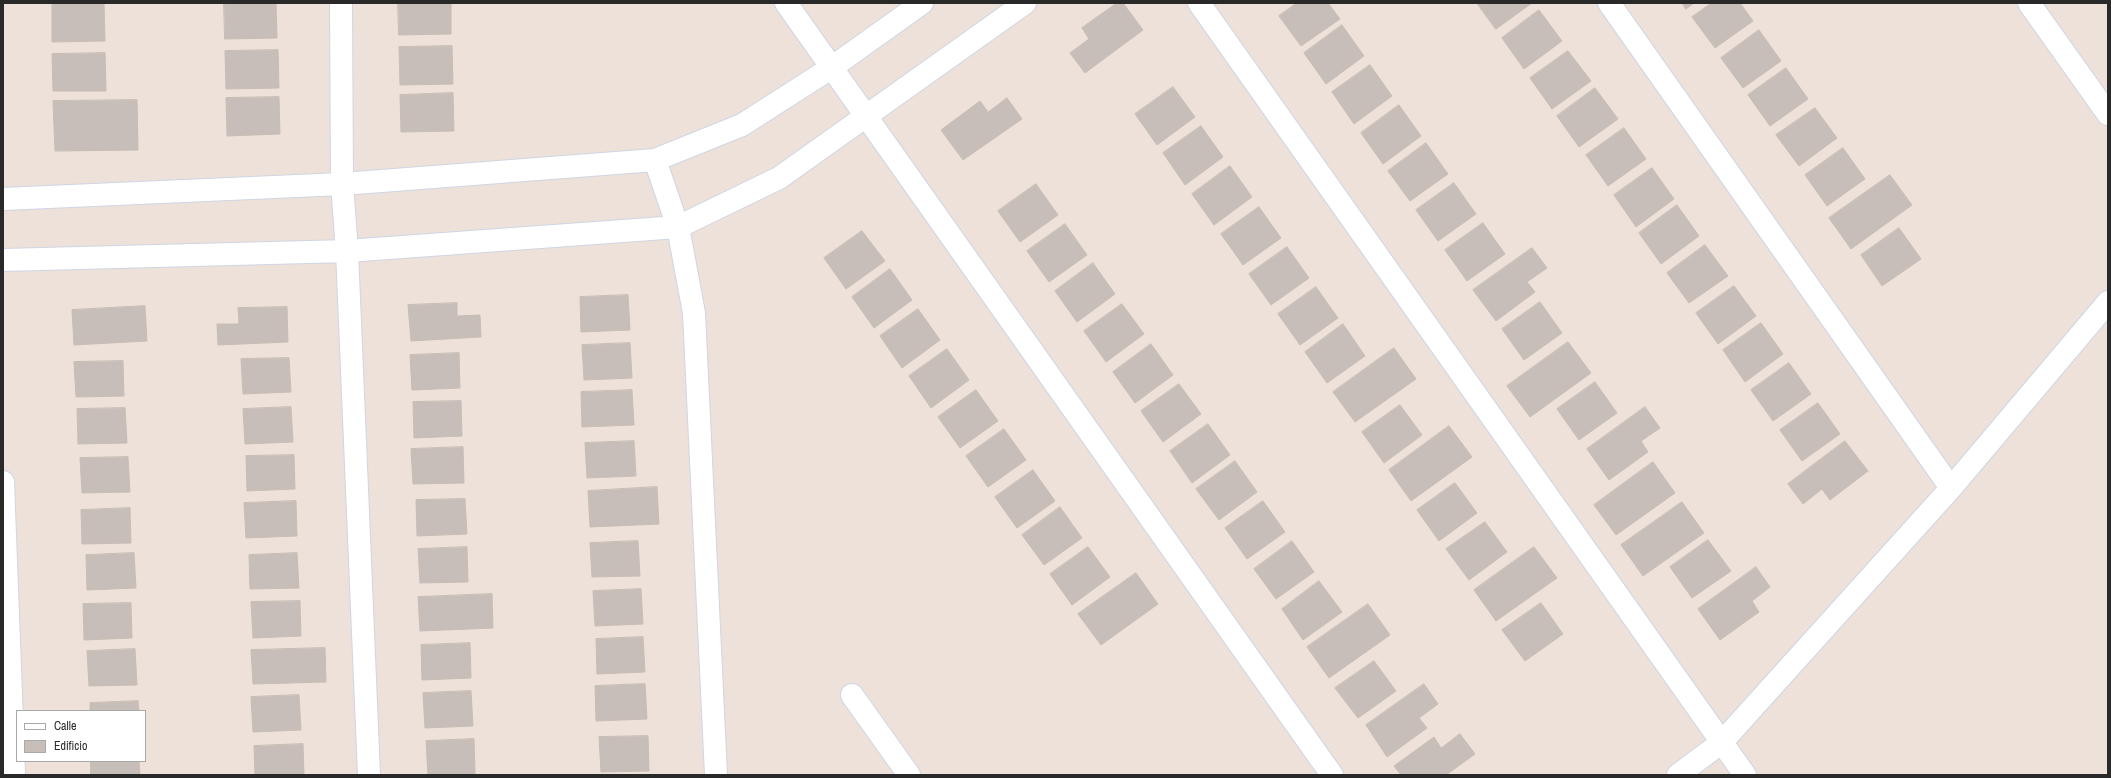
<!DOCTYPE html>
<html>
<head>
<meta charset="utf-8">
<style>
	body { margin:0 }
	#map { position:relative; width:2111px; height:778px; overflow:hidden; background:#ede1d9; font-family:"Archivo Narrow",sans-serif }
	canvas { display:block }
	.frame { position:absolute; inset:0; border:4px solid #292929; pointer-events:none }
	.legend { position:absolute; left:16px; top:710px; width:130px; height:52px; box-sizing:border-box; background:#fff; border:1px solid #a9a9a9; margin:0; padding:5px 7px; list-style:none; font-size:12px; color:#292929 }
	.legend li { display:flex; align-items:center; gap:8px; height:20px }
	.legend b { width:20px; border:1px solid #a9a9a9 }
</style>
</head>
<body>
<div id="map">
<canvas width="2111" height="778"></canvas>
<div class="frame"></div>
<ul class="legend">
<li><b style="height:5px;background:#fff"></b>Calle</li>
<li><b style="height:11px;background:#c8beb9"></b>Edificio</li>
</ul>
</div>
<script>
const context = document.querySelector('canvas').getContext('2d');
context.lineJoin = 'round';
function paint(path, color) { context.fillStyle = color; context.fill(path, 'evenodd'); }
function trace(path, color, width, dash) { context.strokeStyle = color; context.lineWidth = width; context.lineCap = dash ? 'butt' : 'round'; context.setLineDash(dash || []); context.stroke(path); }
const building = new Path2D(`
	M104,3L105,41L52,42V4Z
	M224,3H276L277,38L225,39Z
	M398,3H451V34L399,35Z
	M1117,3H1123L1143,30L1085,73L1070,53L1089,39L1082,28Z
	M1297,3H1328L1340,19L1301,46L1279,16Z
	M1477,3H1532L1496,29Z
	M1682,3H1694L1686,9Z
	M1712,3H1740L1753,21L1715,48L1692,17Z
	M1539,10L1562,41L1524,69L1502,38Z
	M1342,25L1364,56L1326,84L1304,53Z
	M1759,30L1781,61L1743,88L1721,58Z
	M452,46L453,84L400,85L399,47Z
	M278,50L279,88L226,89L225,51Z
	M1568,51L1591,81L1552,109L1530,78Z
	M105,53L106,91H53L52,54Z
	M1370,65L1392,96L1354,124L1332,92Z
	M1786,68L1808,99L1770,126L1748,95Z
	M1173,87L1195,117L1157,145L1135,114Z
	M1595,88L1618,119L1579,147L1557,116Z
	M453,93L454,131L401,132L400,95Z
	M279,97L280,134L227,136L226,98Z
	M1007,98L1022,119L963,160L941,130L980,101L988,112Z
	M137,100L138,150L55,151L53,101Z
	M1399,105L1421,136L1383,164L1361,133Z
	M1815,108L1837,138L1799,166L1776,135Z
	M1201,126L1223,157L1185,185L1163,153Z
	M1624,128L1646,159L1608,186L1586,155Z
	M1426,143L1448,174L1410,201L1388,171Z
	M1843,148L1865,179L1827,206L1805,175Z
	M1230,166L1252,197L1214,225L1192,194Z
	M1652,168L1674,199L1636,227L1614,195Z
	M1890,175L1912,205L1851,249L1829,218Z
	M1454,183L1476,214L1438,241L1416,210Z
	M1036,184L1058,215L1020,242L998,211Z
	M1677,205L1699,236L1661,264L1639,233Z
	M1259,207L1281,238L1243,265L1221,234Z
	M1483,223L1505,254L1467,281L1445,250Z
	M1065,224L1087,255L1049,282L1027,251Z
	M1899,228L1921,259L1882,286L1861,255Z
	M862,231L885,261L846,289L824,258Z
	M1705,245L1728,276L1689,303L1667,273Z
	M1287,247L1309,278L1271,305L1249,274Z
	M1532,248L1547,268L1527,282L1535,292L1496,321L1473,290Z
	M1093,263L1115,294L1077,322L1055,291Z
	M890,269L912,300L874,328L852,297Z
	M1734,286L1756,316L1718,344L1696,313Z
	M1316,287L1338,318L1300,345L1278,314Z
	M628,295L630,330L581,332L580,297Z
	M1540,302L1562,333L1524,360L1502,329Z
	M457,303V316L480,315L481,337L411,341L408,305Z
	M1122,304L1144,334L1106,362L1084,331Z
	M145,306L147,341L74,345L72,310Z
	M287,307L288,342L218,345L217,324H239L238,308Z
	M918,309L940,340L902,368L880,336Z
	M1761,323L1783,354L1745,382L1723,350Z
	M1343,324L1365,356L1327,383L1305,352Z
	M1568,342L1591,373L1530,417L1507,386Z
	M630,343L632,378L584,380L582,345Z
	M1151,344L1173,375L1135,403L1113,372Z
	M1394,348L1416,379L1355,422L1333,392Z
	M947,349L969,380L931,408L909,376Z
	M459,353L460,388L412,390L410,355Z
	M289,358L291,392L243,394L241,359Z
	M123,361L124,396L76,397L74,362Z
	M1789,363L1811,394L1773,421L1751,390Z
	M1595,382L1617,413L1579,440L1557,409Z
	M1179,384L1201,414L1163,442L1141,411Z
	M632,390L634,425L582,427L581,392Z
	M976,390L998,421L960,448L938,417Z
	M461,401L462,436L414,438L413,402Z
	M1818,403L1840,434L1802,461L1780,430Z
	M1400,405L1422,435L1384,463L1362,432Z
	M291,407L293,442L245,444L243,409Z
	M1645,407L1660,428L1641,441L1648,452L1609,480L1587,449Z
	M125,408L127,443L78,444L77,409Z
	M1208,424L1230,455L1192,483L1170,451Z
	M1449,426L1472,457L1411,501L1389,470Z
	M1004,429L1026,460L988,487L966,456Z
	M634,441L636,476L587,478L585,443Z
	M1845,441L1868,471L1830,500L1822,489L1803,504L1788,484Z
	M463,447L464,483L413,484L411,449Z
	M294,455L295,489L247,491L246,456Z
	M128,457L130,492L82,493L80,458Z
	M1235,461L1257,492L1219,520L1196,489Z
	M1653,462L1675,493L1616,535L1594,505Z
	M1033,470L1055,501L1017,528L995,497Z
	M1455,483L1477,513L1439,541L1417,510Z
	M657,487L659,524L590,527L588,491Z
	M465,499L467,534L417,536L416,500Z
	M296,501L297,536L246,538L244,503Z
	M1263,501L1285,532L1247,559L1225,528Z
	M1682,502L1704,533L1643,576L1621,545Z
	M1060,507L1082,538L1044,565L1022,535Z
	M130,508L131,543L82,544L81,510Z
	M1485,522L1507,552L1469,580L1446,549Z
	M1708,540L1731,571L1692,598L1670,567Z
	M638,541L640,576L592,577L590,543Z
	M1292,541L1314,572L1276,599L1254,569Z
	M467,547L468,582L420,583L418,549Z
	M1088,547L1110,577L1072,605L1050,574Z
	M1534,547L1557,578L1496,621L1474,590Z
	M134,553L136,588L87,590L86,555Z
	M297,553L299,588L250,589L249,555Z
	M1756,567L1770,587L1752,601L1759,612L1720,640L1698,609Z
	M1136,573L1158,604L1101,645L1078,614Z
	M1319,581L1342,612L1303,640L1282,609Z
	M641,589L643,624L595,626L593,591Z
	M492,594L493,628L420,631L418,597Z
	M300,601L301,636L253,638L251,602Z
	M131,603L132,638L84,640L83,604Z
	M1541,603L1563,634L1525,661L1502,630Z
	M1368,604L1390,635L1329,678L1307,647Z
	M643,637L645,672L597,674L596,639Z
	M470,643L471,678L422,680L421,645Z
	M325,648L326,682L253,684L251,650Z
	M135,649L137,685L89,686L87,651Z
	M1374,661L1396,691L1358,718L1335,688Z
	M645,684L647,719L596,721L595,686Z
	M1424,684L1438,704L1419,718L1427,728L1387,757L1366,725Z
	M471,691L473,726L425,728L423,693Z
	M299,695L301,730L253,732L251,697Z
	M138,701L139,711H90V703Z
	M1460,734L1475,754L1446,775H1401L1394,766L1434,737L1441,748Z
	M648,736L649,771L601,772L599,737Z
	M474,739L475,774L428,775L426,741Z
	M303,744L304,775H255L254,746Z
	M91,761H139L140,775H91Z`);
const minor = new Path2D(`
	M341,3L342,184L347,251L369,775
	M786,3L1332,775
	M1199,3L1745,775
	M1609,3L1951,488
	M2029,3L2108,114
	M655,160L678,227L694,313L716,775
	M3,199L342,184L655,160L742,125L831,68L922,3
	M3,260L347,251L678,227L779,178L1025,3
	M3,482L14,775
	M852,695L909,775
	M1678,775L1722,742L1951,488L2108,302`);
paint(building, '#c8beb9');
trace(building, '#c8bdb3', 1);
trace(minor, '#ced6e4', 24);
trace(minor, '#fff', 22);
</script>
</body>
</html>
